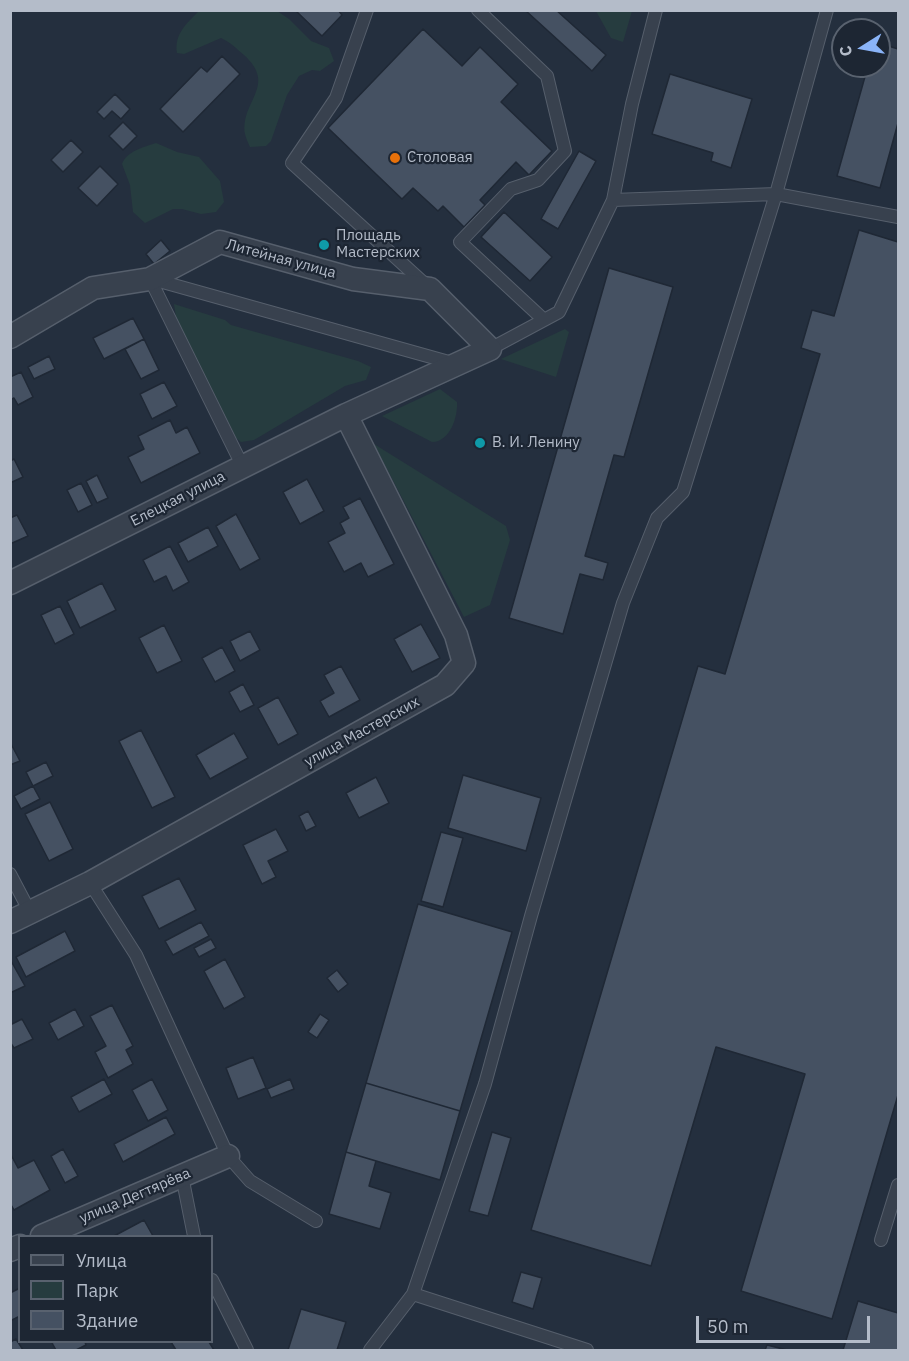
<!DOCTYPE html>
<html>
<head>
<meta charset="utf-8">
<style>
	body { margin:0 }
	#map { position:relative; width:909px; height:1361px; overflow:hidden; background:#242f3e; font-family:"IBM Plex Sans",sans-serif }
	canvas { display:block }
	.frame { position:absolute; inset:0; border:12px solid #b4bcc9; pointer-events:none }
	.legend { position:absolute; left:18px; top:1235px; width:195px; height:108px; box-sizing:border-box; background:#1d2633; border:2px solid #59626f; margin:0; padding:8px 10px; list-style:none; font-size:18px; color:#b4bcc9 }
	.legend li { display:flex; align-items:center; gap:12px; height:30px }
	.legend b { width:30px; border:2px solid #59626f }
	.north { position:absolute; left:831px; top:18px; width:60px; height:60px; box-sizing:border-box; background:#1d2633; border:2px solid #59626f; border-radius:50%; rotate:259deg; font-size:16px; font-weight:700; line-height:24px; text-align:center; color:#b4bcc9 }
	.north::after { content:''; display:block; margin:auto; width:21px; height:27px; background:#8ab4f8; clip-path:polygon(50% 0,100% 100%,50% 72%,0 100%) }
	.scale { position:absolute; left:696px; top:1316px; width:174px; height:27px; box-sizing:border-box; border:3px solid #b4bcc9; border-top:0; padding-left:8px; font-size:18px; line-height:21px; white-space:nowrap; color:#b4bcc9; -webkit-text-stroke:4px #1d2633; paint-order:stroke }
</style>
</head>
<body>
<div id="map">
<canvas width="909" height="1361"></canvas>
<div class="frame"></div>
<ul class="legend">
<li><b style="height:8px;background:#38414e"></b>Улица</li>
<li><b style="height:16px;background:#263c3f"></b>Парк</li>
<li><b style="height:16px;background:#455162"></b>Здание</li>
</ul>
<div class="north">С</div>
<div class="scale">50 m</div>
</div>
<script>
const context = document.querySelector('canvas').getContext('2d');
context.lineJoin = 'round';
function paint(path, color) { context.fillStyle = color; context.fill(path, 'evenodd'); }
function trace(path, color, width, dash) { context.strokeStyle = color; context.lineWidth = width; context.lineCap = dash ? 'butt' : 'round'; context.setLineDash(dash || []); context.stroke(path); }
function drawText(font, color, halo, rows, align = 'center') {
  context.font = font + ' "IBM Plex Sans",sans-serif'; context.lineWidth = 4.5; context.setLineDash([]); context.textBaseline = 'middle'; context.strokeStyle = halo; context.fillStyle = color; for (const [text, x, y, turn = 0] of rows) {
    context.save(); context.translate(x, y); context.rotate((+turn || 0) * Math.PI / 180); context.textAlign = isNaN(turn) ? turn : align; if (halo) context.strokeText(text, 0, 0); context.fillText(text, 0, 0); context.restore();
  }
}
const green = new Path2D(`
	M199,11H277L289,19L311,41L329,48L334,61L320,71L312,70L299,76L287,95L271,141L266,146L250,147C248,143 246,138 245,134C240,101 278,86 244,55C237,49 230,42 221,38L184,54L177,53C174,34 187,23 199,11Z
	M596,11H632L623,42L611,38Z
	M156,143L177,152L199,157L220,181L224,202L216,212L201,214L182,209H173L145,223L133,212L130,185L122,164C127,151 144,147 156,143Z
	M174,304L225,320L231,325L358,361L371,367L366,380L345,386L254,440L241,442L236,438L176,317Z
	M565,329L569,332L556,377L501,359Z
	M440,389L457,402C458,417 450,442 432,442L382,416Z
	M374,444L506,526L510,540L490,605L464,617Z`);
const building = new Path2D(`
	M295,10H338L342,15L322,36Z
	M525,10H556L606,55L592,71Z
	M423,29L462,66L480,47L518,84L501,102L552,151L529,175L516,162L480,200L485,205L464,227L443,206L438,211L413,188L402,199L328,128Z
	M879,43L898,49V123L880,188L837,176L868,66H879Z
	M222,56L240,74L183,132L160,109L201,67L207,72Z
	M670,74L752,99L731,168L711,161L713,153L652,134Z
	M115,94L130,109L121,119L112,111L104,119L97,112Z
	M123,122L137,136L123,150L109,136Z
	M71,140L83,152L63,172L51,160Z
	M579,151L596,161L558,229L541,219Z
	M100,166L118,184L97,206L78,188Z
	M504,212L552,257L530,281L481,237Z
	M859,230L898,242V1095L832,1319L741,1291L805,1074L726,1050L716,1047L651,1266L531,1230L698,666L725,674L820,354L801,348L812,310L834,316Z
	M161,240L170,251L154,264L146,254Z
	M609,268L673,287L624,457L614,455L585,556L608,563L603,580L580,574L563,634L509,618Z
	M133,318L144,339L104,359L93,338Z
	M144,339L159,370L141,379L125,349Z
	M49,356L55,369L34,379L28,367Z
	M21,372L33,397L18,405L14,398L10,400V377Z
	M164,382L177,406L152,419L140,394Z
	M170,420L176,433L187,427L200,453L141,483L128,457L144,449L138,436Z
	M14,459L23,477L10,483V461Z
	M97,475L108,498L97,503L86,481Z
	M307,479L324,511L300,524L283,492Z
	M81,483L92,505L78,512L67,490Z
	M360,498L394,564L368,577L361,563L344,572L328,542L345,533L340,523L349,518L343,507Z
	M236,514L260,559L240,570L216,526Z
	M17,515L28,536L10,544V518Z
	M208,527L218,546L188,562L178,543Z
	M170,546L189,582L173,591L166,576L154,582L143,560Z
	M102,583L116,610L80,628L67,601Z
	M60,606L74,634L55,644L41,615Z
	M421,624L440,658L412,672L394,639Z
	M164,625L182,661L157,673L139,638Z
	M250,631L260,650L240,661L230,641Z
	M222,647L235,671L215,682L202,658Z
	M341,666L360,700L329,717L320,701L334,693L324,675Z
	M243,684L254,705L240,712L229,692Z
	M278,697L298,734L278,745L258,708Z
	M141,730L175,797L152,808L119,741Z
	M234,733L248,758L210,779L196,755Z
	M10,742L20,761L10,765Z
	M46,762L53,776L33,786L26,772Z
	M463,775L541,798L526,851L448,828Z
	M376,777L389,803L359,818L346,793Z
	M33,786L40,799L21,809L14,796Z
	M50,802L73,849L49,861L25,814Z
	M308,811L316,826L306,831L299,816Z
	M276,829L288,851L268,861L276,877L262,884L243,845Z
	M441,832L463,838L443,907L421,901Z
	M179,878L196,910L159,929L142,896Z
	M418,904L512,932L460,1111L366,1083Z
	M201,922L209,936L173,955L165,941Z
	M65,931L75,951L26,977L16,957Z
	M211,939L216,948L199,957L194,948Z
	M10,959L25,986L10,993Z
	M225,959L245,997L224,1009L204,971Z
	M337,970L348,984L338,992L327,978Z
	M112,1005L133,1046L126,1050L133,1064L108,1078L95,1052L106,1046L90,1016Z
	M75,1009L84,1026L58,1040L49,1023Z
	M320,1014L329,1020L317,1038L308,1032Z
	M22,1019L33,1039L14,1048L10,1042V1025Z
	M253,1057L266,1088L238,1099L226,1068Z
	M104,1079L112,1094L79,1112L71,1097Z
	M152,1079L168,1110L148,1121L132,1090Z
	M290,1079L294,1089L271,1098L267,1089Z
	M366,1083L460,1111L440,1180L346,1152Z
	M166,1117L175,1134L123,1162L114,1144Z
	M492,1132L511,1138L488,1216L469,1211Z
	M63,1149L78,1176L65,1183L51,1156Z
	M346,1152L376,1161L369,1186L391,1193L380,1229L329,1214Z
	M10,1153L18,1168L34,1160L50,1190L14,1210L10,1203Z
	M144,1220L153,1236H114Z
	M521,1272L542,1278L533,1309L512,1302Z
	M20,1288V1316L10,1321V1293Z
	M858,1301L898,1313V1350H843Z
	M301,1309L346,1322L337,1350H288Z
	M16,1339L23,1350H10V1342Z
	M54,1342H85L86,1345L76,1350H56L52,1343Z
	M171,1342H209L214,1350H176Z
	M767,1345L787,1350H765Z`);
const service = new Path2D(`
	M367,10L336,98L292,163L427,286
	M478,10L547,76L565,151L538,180L511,189L460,242L544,320
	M613,200L632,104L656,10
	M150,279L243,467
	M152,279L456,364
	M490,349L559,312L613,200L776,194L898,217
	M10,874L30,912
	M90,883L136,955L228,1156L250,1181L316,1221
	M182,1176L194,1236
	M881,1240L898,1185
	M212,1280L247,1350
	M370,1350L413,1294
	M587,1350L413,1294L485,1084L531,916L623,603L657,518L683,492L776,194L827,10`);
const minor = new Path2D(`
	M10,337L93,288L150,279L220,242L353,279L430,289L490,349L346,415L10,583
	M10,922L90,883L445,685L464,663L456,635L346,415
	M42,1236L228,1156
	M10,1250L20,1246`);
const markers = [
	[395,158,6,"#e8710a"],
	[324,245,6,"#0f9aa8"],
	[480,443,6,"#0f9aa8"]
];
const poiNames = [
	["Столовая",407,158],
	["Площадь",336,236],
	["Мастерских",336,253],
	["В. И. Ленину",492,443]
];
const streetNames = [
	["Литейная улица",281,259,15],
	["Елецкая улица",178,499,-27],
	["улица Мастерских",362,732,-29],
	["улица Дегтярёва",135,1196,-23]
];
paint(green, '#263c3f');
paint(building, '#455162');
trace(building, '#1f2835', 1.5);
trace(service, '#565f6c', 14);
trace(minor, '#565f6c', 25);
trace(service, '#38414e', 12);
trace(minor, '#38414e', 22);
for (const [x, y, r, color] of markers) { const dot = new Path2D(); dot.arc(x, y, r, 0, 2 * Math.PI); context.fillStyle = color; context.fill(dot); trace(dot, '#1d2633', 2); }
drawText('15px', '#b4bcc9', '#1d2633', poiNames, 'left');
drawText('15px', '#b4bcc9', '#1d2633', streetNames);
</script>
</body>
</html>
